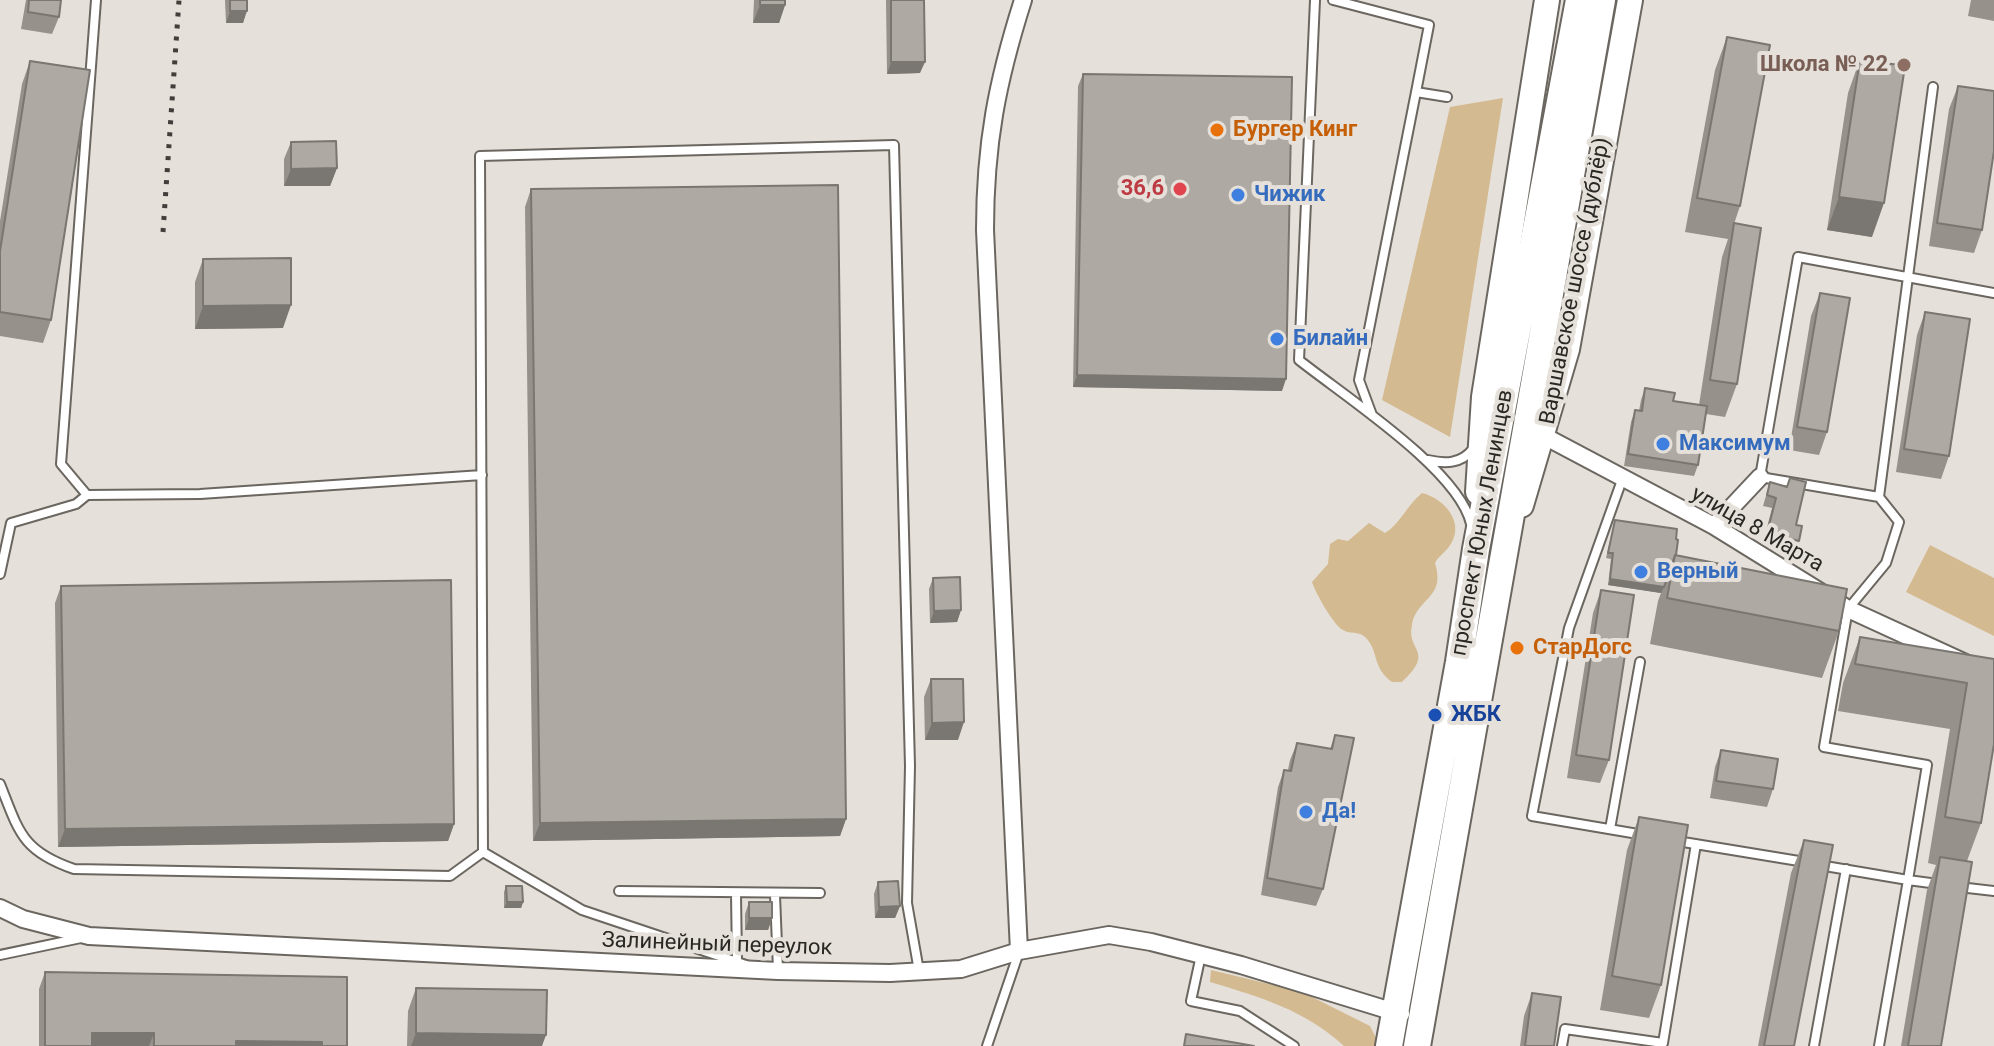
<!DOCTYPE html>
<html>
<head>
<meta charset="utf-8">
<style>
	body { margin:0 }
	canvas { display:block; background:#e5e0d9 }
</style>
</head>
<body>
<canvas width="1994" height="1046"></canvas>
<script>
const context = document.querySelector('canvas').getContext('2d');
context.lineJoin = 'round';
function paint(path, color) { context.fillStyle = color; context.fill(path, 'evenodd'); }
function trace(path, color, width, dash) { context.strokeStyle = color; context.lineWidth = width; context.lineCap = dash ? 'butt' : 'round'; context.setLineDash(dash || []); context.stroke(path); }
function drawText(font, color, halo, rows, align = 'center') {
  context.font = font + ' Roboto,sans-serif'; context.lineWidth = 8; context.setLineDash([]); context.textBaseline = 'middle'; context.strokeStyle = halo; context.fillStyle = color; for (const [text, x, y, turn = 0] of rows) {
    context.save(); context.translate(x, y); context.rotate((+turn || 0) * Math.PI / 180); context.textAlign = isNaN(turn) ? turn : align; if (halo) context.strokeText(text, 0, 0); context.fillText(text, 0, 0); context.restore();
  }
}
const green = new Path2D(`
	M1503,98L1450,437L1382,400L1450,107Z
	M1422,493C1446,499 1467,525 1448,548C1443,554 1439,556 1435,563C1446,599 1417,597 1412,625C1406,652 1436,650 1402,682H1392C1372,667 1379,653 1367,639C1360,630 1351,635 1343,630C1334,626 1315,592 1312,582L1328,564L1330,544L1338,539L1348,541L1369,523L1385,533C1401,523 1407,505 1422,493Z
	M1930,545L1994,578V636L1906,592Z
	M1211,970L1302,992L1370,1026L1380,1046H1344C1305,1010 1260,997 1210,982Z`);
const lane = new Path2D(`
	M96,0L61,464L87,495L200,494L482,475
	M1315,0L1299,360C1344,396 1459,470 1471,524
	M1333,0L1429,25L1416,92
	M1933,87L1879,497L1760,477L1798,257L1994,293
	M1372,415L1359,380L1416,92L1447,97
	M1428,460C1445,464 1461,464 1473,449
	M1622,480L1569,628L1532,816L1644,835
	M1879,497L1899,522L1886,563L1848,609L1824,747L1927,765L1908,880L1938,884
	M0,574L11,523L76,504L87,495
	M0,784C19,832 22,851 74,869L450,876L483,852
	M1610,829L1640,662
	M1677,841L1805,862
	M483,852L480,156L894,145L910,766L907,903L919,971
	M483,852L582,910L746,965
	M1819,865L1908,880L1879,1046
	M1959,887L1994,891
	M619,891L820,893
	M736,894L737,961
	M775,895L778,970
	M0,955L81,938
	M1201,955L1191,1001L1240,1011L1294,1046
	M987,1046L1019,952
	M1562,1046L1565,1029L1663,1043L1696,844
	M1814,1046L1846,869`);
const street = new Path2D(`
	M1544,436L1714,526L1848,609L1994,676
	M1714,526L1760,477
	M0,908L23,919L89,936L778,971L890,973L961,969L1019,951L1109,935L1151,942L1241,965L1401,1014
	M1019,951L985,230C985,144 997,82 1023,0`);
const secondary = new Path2D(`
	M1478,492L1484,397L1547,0
	M1521,505L1567,349L1630,0`);
const primary = new Path2D(`
	M1389,1046L1459,662L1476,549L1579,0
	M1417,1046L1602,0`);
const rail = new Path2D(`
	M163,232L179,0`);
const wall = new Path2D(`
	M26,0H61L59,17L52,34L21,29Z
	M225,0H247L243,23H226Z
	M754,0H785V5L779,23H753Z
	M886,0H924L920,73L887,74Z
	M1971,0H1994V21L1968,16Z
	M1727,37L1740,206L1734,224L1737,384L1725,417L1706,414L1698,465L1694,476L1624,466L1631,422L1635,410L1639,411L1641,400L1645,388L1673,401L1699,405L1722,257L1728,239L1685,232L1715,70Z
	M1860,59L1872,237L1827,230L1848,93Z
	M30,61L51,320L43,343L0,336V221L22,84Z
	M1083,74L1282,391L1073,387L1078,86Z
	M1958,86L1982,230L1974,253L1929,246L1949,109Z
	M291,142L337,168L330,186H284V159Z
	M531,189L846,819L840,836L533,841L525,207Z
	M203,259L283,328L195,329V282Z
	M1820,293L1827,432L1819,455L1789,450L1811,316Z
	M1925,312L1949,456L1941,479L1896,472L1917,335Z
	M1770,482L1796,525L1799,541L1795,552L1763,543L1772,508L1763,506Z
	M1615,520L1676,539V555L1839,631L1822,678L1650,644L1658,601L1661,593L1608,585L1611,559L1606,558Z
	M933,578L961,610L957,622L930,623L929,589Z
	M61,586L454,824L448,841L58,847L55,603Z
	M1601,590L1609,760L1600,783L1567,778L1593,613Z
	M1860,637L1994,659L1981,823L1967,861L1941,1046H1901L1927,890L1936,865L1928,863L1950,729L1838,711L1843,683Z
	M931,679L958,740H925L924,697Z
	M1335,735L1323,889L1316,906L1261,895L1278,787L1284,770H1288L1290,760L1297,743L1330,749Z
	M1721,750L1773,789L1767,807L1710,798L1715,767Z
	M1639,817L1661,985L1649,1018L1600,1010L1627,850Z
	M1804,840L1794,1046H1758L1791,873Z
	M878,882L900,906L895,918H875L874,894Z
	M506,886L523,902L521,908H504V892Z
	M749,902L772,918L768,930H745V914Z
	M45,972L347,1046H39V989Z
	M416,988L542,1046H407L408,1011Z
	M1532,993L1554,1046H1520L1524,1016Z`);
const shadedWall = new Path2D(`
	M760,5H785L779,23H753Z
	M230,11H247L243,23H226Z
	M891,62H925L920,73L887,74Z
	M337,168L330,186H284L291,169Z
	M1839,197L1884,203L1872,237L1827,230Z
	M291,305L283,328L195,329L203,306Z
	M1077,375L1286,379L1282,391L1073,387Z
	M1610,579L1664,587L1661,593L1608,585Z
	M961,610L957,622L930,623L934,611Z
	M964,722L958,740H925L932,723Z
	M846,819L840,836L533,841L540,823Z
	M454,824L448,841L58,847L65,829Z
	M507,902H523L521,908H504Z
	M900,906L895,918H875L879,907Z
	M749,918H772L768,930H745Z
	M92,1033H154L149,1046H87Z
	M416,1033L546,1035L542,1046H411Z
	M236,1041L322,1042L321,1046H234Z`);
const building = new Path2D(`
	M29,0H61L59,17L28,12Z
	M230,0H247V11H230Z
	M760,0H785V5H760Z
	M891,0H924L925,62H891Z
	M1727,37L1770,45L1740,206L1697,198Z
	M1860,59L1905,66L1884,203L1839,197Z
	M30,61L90,70L51,320L0,312V251Z
	M1083,74L1292,77L1286,379L1077,375Z
	M1958,86L1994,91V151L1982,230L1937,223Z
	M336,141L337,168L291,169V142Z
	M838,185L846,819L540,823L531,189Z
	M1734,223L1761,228L1737,384L1710,380Z
	M291,258V305L203,306V259Z
	M1820,293L1850,298L1827,432L1797,427Z
	M1925,312L1970,319L1949,456L1904,449Z
	M1645,388L1675,393L1673,401L1707,406L1698,465L1628,454L1635,410L1642,411Z
	M1790,478L1806,482L1796,525L1802,526L1799,541L1767,533L1776,498L1767,495L1770,482L1787,487Z
	M1615,520L1677,529L1676,539L1678,540L1676,555H1675L1664,587L1610,579L1613,553H1608Z
	M1675,555L1847,589L1839,631L1667,598Z
	M960,577L961,610L934,611L933,578Z
	M451,580L454,824L65,829L61,586Z
	M1601,590L1634,595L1609,760L1576,755Z
	M1860,637L1994,659V744L1981,823L1945,817L1967,683L1855,664Z
	M931,679H963L964,722L932,723Z
	M1335,735L1354,738L1323,889L1267,878L1284,770L1291,771L1297,743L1332,749Z
	M1721,750L1778,759L1773,789L1716,781Z
	M1639,817L1688,825L1661,985L1612,976Z
	M1804,840L1833,845L1794,1046H1764Z
	M1940,857L1972,862L1941,1046H1908Z
	M898,881L900,906L879,907L878,882Z
	M506,886H522L523,902H507Z
	M749,902H772V918H749Z
	M45,972L347,977V1046H322V1042L236,1041V1046H154V1033H92V1046H45Z
	M416,988L547,990L546,1035L416,1033Z
	M1532,993L1561,997L1554,1046H1525Z
	M1186,1034L1254,1046H1184Z`);
const markers = [
	[1904,65,8,"#8d6e63"],
	[1217,130,8,"#e8710a"],
	[1180,189,8,"#e0444e"],
	[1238,195,8,"#3f7fe0"],
	[1277,339,8,"#3f7fe0"],
	[1663,444,8,"#3f7fe0"],
	[1641,572,8,"#3f7fe0"],
	[1517,648,8,"#e8710a"],
	[1435,715,8,"#1a4fb4"],
	[1306,812,8,"#3f7fe0"]
];
const educationNames = [
	["Школа № 22",1888,65]
];
const foodNames = [
	["Бургер Кинг",1233,130],
	["СтарДогс",1533,648]
];
const healthNames = [
	["36,6",1164,189]
];
const shopNames = [
	["Чижик",1254,195],
	["Билайн",1293,339],
	["Максимум",1679,444],
	["Верный",1657,572],
	["Да!",1322,812]
];
const streetNames = [
	["Варшавское шоссе (дублёр)",1576,281,-79],
	["проспект Юных Ленинцев",1483,523,-80],
	["улица 8 Марта",1757,530,30],
	["Залинейный переулок",717,945,2]
];
const transitNames = [
	["ЖБК",1451,715]
];
paint(green, '#d4ba90');
trace(lane, '#6b6760', 12);
trace(street, '#6b6760', 20);
trace(secondary, '#6b6760', 28);
trace(primary, '#6b6760', 30);
trace(lane, '#fff', 8);
trace(street, '#fff', 16);
trace(secondary, '#fff', 24);
trace(primary, '#fff', 26);
trace(rail, '#413e3b', 5, [4, 8]);
paint(wall, '#96918b');
paint(shadedWall, '#7a7671');
paint(building, '#aea9a2');
trace(building, '#7a7671', 2);
for (const [x, y, r, color] of markers) { const dot = new Path2D(); dot.arc(x, y, r, 0, 2 * Math.PI); context.fillStyle = color; context.fill(dot); trace(dot, '#e5e0d9', 3); }
drawText('bold 22px', '#785e54', '#e5e0d9', educationNames, 'right');
drawText('bold 22px', '#c56008', '#e5e0d9', foodNames, 'left');
drawText('bold 22px', '#be3a42', '#e5e0d9', healthNames, 'right');
drawText('bold 22px', '#366cbe', '#e5e0d9', shopNames, 'left');
drawText('22px', '#2a2825', '#e5e0d9', streetNames);
drawText('bold 22px', '#164399', '#e5e0d9', transitNames, 'left');
</script>
</body>
</html>
